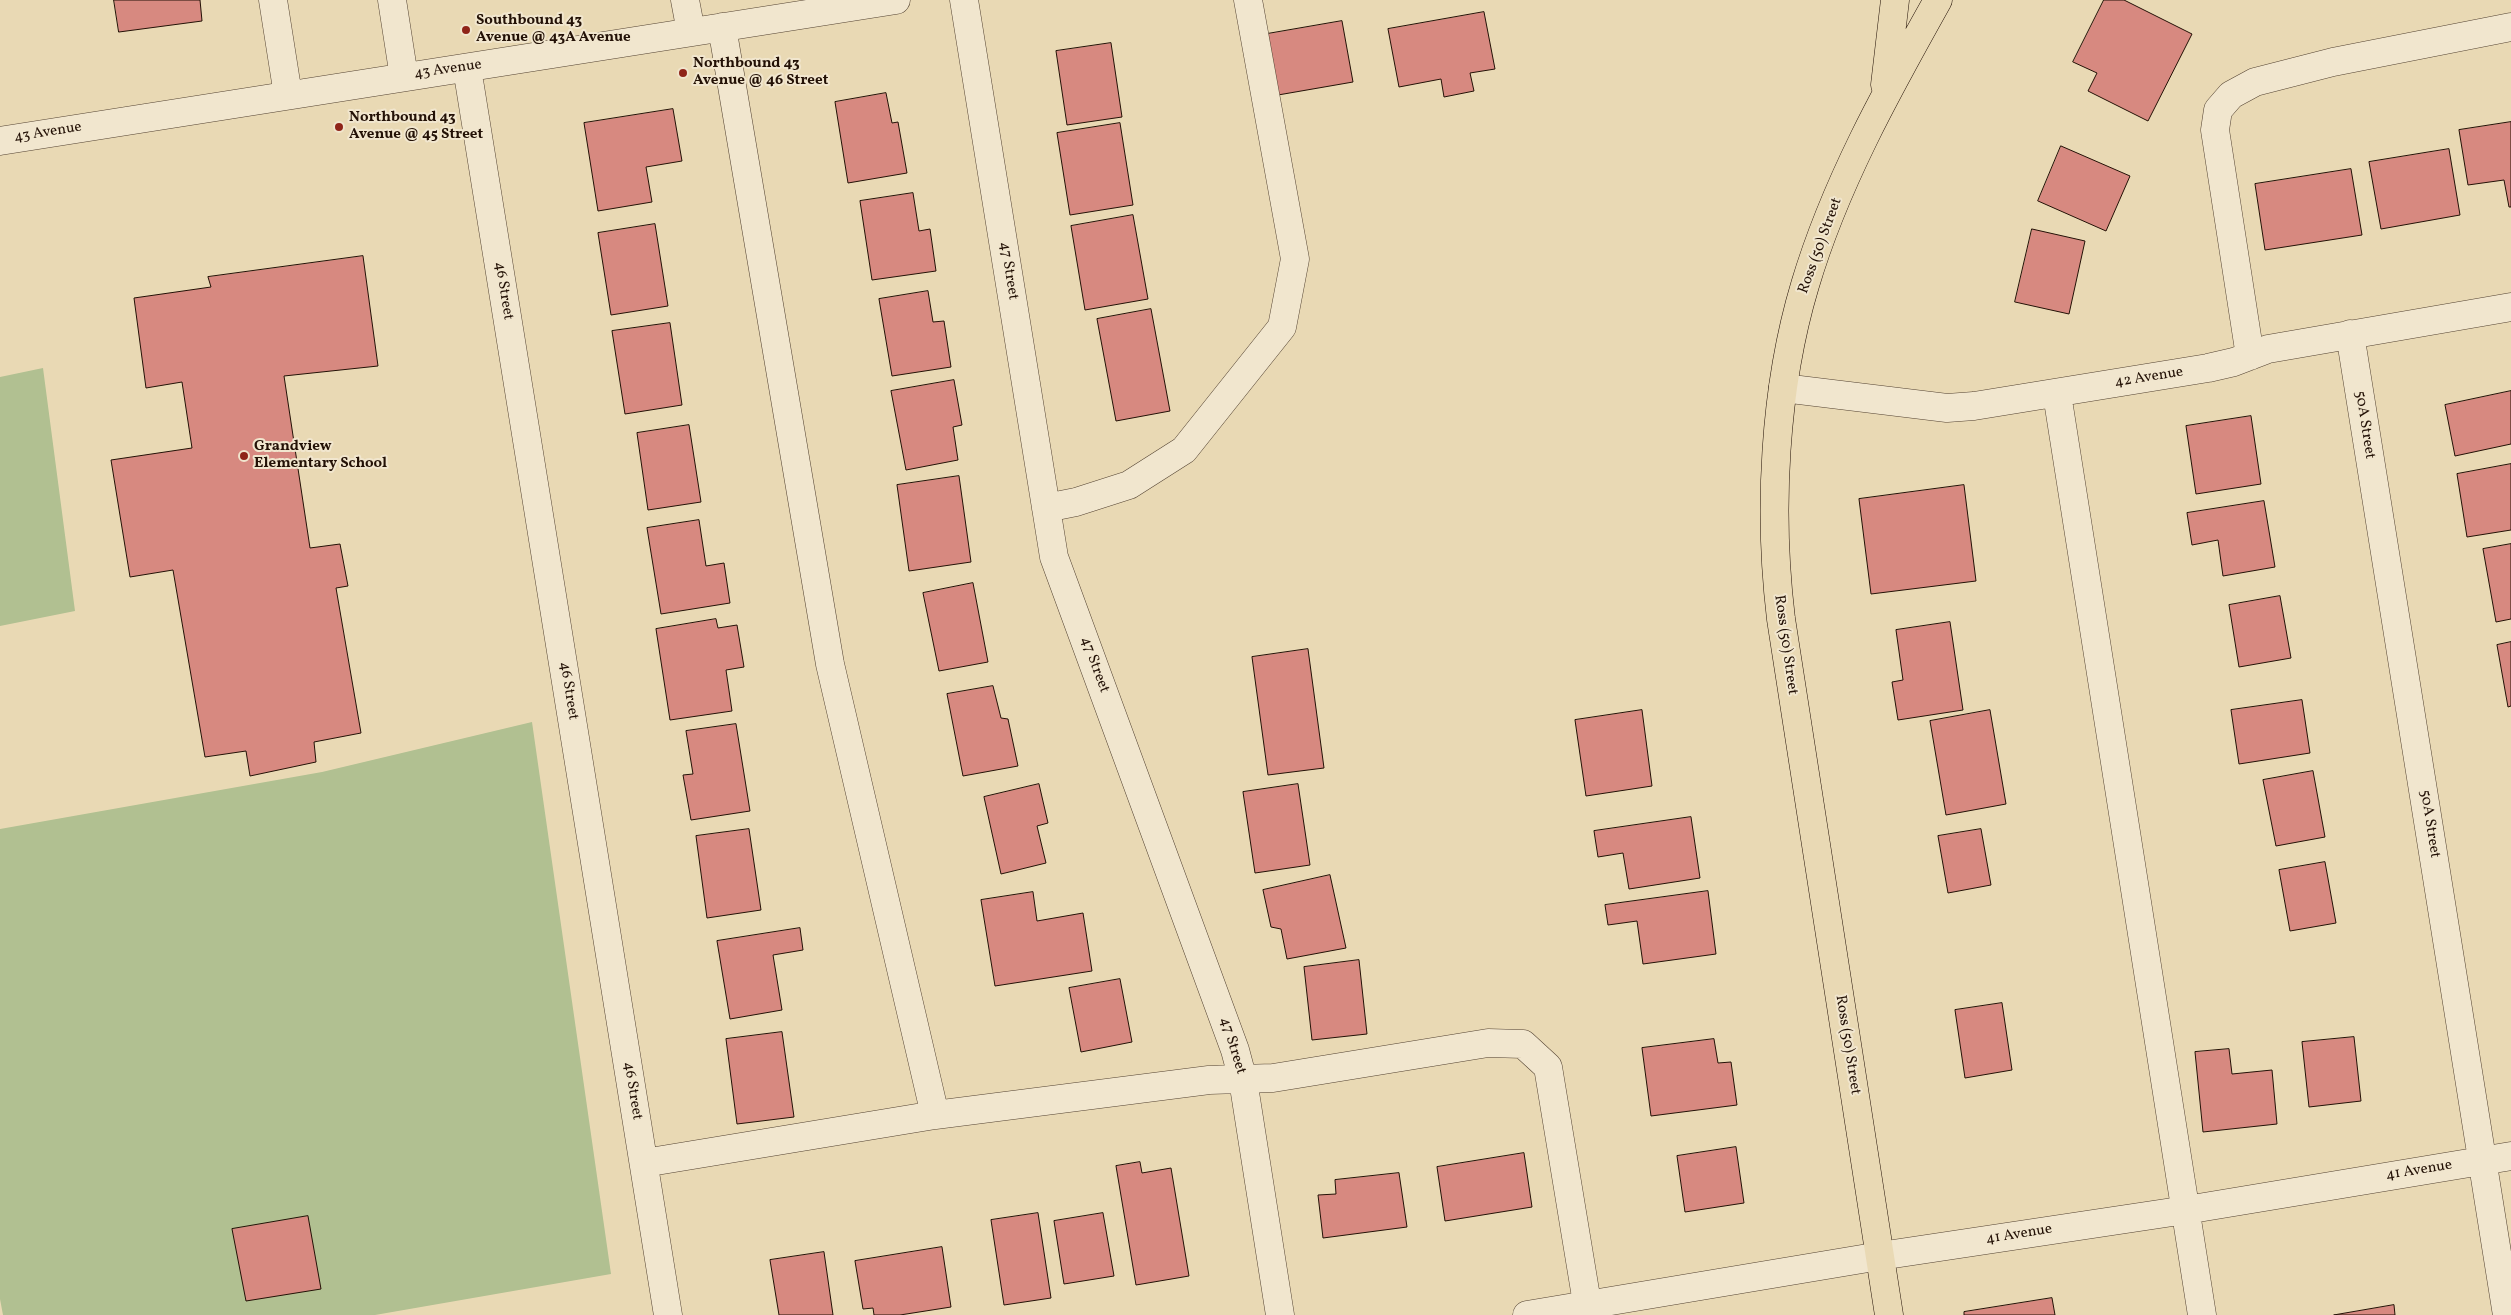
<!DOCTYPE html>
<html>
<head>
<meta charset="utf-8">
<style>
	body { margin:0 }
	canvas { display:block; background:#e9d9b4 }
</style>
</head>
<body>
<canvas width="2511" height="1315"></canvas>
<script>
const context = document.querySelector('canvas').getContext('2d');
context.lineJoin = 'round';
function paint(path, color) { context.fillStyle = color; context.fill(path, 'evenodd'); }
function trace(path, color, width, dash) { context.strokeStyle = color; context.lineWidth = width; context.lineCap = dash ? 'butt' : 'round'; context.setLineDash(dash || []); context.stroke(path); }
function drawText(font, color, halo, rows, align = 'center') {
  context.font = font + ' Vollkorn,serif'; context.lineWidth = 4; context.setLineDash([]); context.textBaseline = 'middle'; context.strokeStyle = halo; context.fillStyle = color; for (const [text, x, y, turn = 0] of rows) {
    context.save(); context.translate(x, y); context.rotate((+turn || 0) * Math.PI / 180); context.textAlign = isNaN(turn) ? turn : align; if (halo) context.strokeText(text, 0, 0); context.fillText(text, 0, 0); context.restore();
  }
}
const green = new Path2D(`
	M43,368L75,611L0,626V377Z
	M532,722L611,1274L375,1315H3L0,1299V829L322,772Z`);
const building = new Path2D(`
	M114,0H200L202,21L119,32Z
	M2104,0H2124L2192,34L2148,121L2088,91L2097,73L2073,62Z
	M1484,12L1495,69L1470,73L1474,91L1444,97L1441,79L1399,87L1388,29Z
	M1342,21L1353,82L1278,95L1267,34Z
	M1111,43L1122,117L1067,125L1056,51Z
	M886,93L892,123L898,122L907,173L848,183L835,102Z
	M673,109L682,161L646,167L652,202L598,211L584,123Z
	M2511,122V207H2509L2504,180L2468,185L2459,130Z
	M1120,123L1133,205L1070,215L1057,133Z
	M2061,146L2130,176L2106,231L2038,201Z
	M2449,149L2460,215L2381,229L2369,162Z
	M2351,169L2362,235L2265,250L2255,184Z
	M913,193L919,231L930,229L936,271L872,280L860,201Z
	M1133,215L1148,299L1085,310L1071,226Z
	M655,224L668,306L611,315L598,233Z
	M2032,229L2085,241L2069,314L2015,302Z
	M363,256L378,366L284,376L310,548L340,544L348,586L336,588L361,733L314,742L316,762L250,776L246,751L205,757L173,570L130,577L111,460L192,448L182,382L146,388L134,298L211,287L208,277Z
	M928,291L933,322L944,321L951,367L892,376L879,299Z
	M1151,309L1170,411L1116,421L1097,319Z
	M670,323L682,405L625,414L612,331Z
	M954,380L962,425L953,427L958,460L906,470L891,391Z
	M2511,391V444L2455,456L2445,405Z
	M2251,416L2261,484L2196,494L2186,426Z
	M689,425L701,502L648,510L637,433Z
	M2511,464V530L2467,537L2457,474Z
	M959,476L971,562L909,571L897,485Z
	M1964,485L1976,581L1871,594L1859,499Z
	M2264,501L2275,567L2223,576L2218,540L2192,545L2187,513Z
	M699,520L706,566L724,563L730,603L661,614L647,528Z
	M2511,544V619L2496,622L2483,549Z
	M973,583L988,662L939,671L923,593Z
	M2280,596L2291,658L2239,667L2229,605Z
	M716,619L718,628L737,625L744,667L726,670L732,711L670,720L656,629Z
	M1950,622L1963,710L1898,720L1892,682L1903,680L1896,630Z
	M2511,642V706L2508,707L2497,645Z
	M1308,649L1324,768L1268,775L1252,657Z
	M993,686L1001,718L1008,719L1018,766L963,776L947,694Z
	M2302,700L2310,753L2239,764L2231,710Z
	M1642,710L1652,786L1586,796L1575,720Z
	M1990,710L2006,804L1946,815L1930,721Z
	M736,724L750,811L691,820L683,775L693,774L686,731Z
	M2313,771L2325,837L2276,846L2263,780Z
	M1039,784L1048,823L1037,826L1046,863L1001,874L984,797Z
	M1298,784L1310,865L1255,873L1243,792Z
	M1691,817L1700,878L1629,889L1623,853L1598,857L1594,831Z
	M749,829L761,910L707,918L696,836Z
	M1981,829L1991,885L1948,893L1938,836Z
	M2325,862L2336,923L2290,931L2279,870Z
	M1330,875L1346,948L1287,959L1281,929L1271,927L1263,890Z
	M1708,891L1716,954L1643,964L1637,921L1608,925L1605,905Z
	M1033,892L1037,921L1083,913L1092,971L995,986L981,900Z
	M800,928L803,950L773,955L782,1010L730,1019L717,941Z
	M1359,960L1367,1034L1312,1040L1304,967Z
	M1120,979L1132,1042L1081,1052L1069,988Z
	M2002,1003L2012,1070L1965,1078L1955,1010Z
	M782,1032L794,1117L737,1124L726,1039Z
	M2354,1037L2361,1101L2309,1107L2302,1042Z
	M1714,1039L1718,1063L1731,1062L1737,1105L1651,1116L1642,1048Z
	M2229,1049L2232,1074L2272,1070L2277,1124L2203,1132L2195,1052Z
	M1736,1147L1744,1203L1685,1212L1677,1156Z
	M1524,1153L1532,1207L1445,1221L1437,1167Z
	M1140,1162L1142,1173L1171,1168L1189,1276L1136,1285L1116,1166Z
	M1399,1173L1407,1227L1323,1238L1318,1195L1336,1194L1335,1180Z
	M1038,1213L1051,1298L1004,1305L991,1220Z
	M1103,1213L1114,1276L1064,1284L1054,1221Z
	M308,1216L321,1289L246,1301L232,1229Z
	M942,1247L951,1307L900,1315H874L873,1308L863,1309L855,1261Z
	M824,1252L833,1315H779L770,1260Z
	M2052,1298L2055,1315H1964V1312Z
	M2394,1305L2395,1315H2334Z`);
const minor = new Path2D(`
	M273,0L288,95
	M392,0L404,77
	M685,0L691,32
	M964,0L1054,557L1235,1050L1243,1080L1280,1315
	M722,27L830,664L935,1115
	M467,68L668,1315
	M0,141L896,0
	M2350,334L2507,1315
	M2250,356L2215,130L2218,110L2231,95L2255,82L2333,62L2511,27
	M1783,388L1947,408L1974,406L2208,368L2234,362L2268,349L2511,307
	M2057,394L2202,1315
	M1046,508L1076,502L1129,485L1184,450L1282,327L1295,259L1248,0
	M644,1163L935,1115L1209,1080L1273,1078L1488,1043L1523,1044L1548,1067L1589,1315
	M1527,1315L1880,1256L2186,1210L2511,1156`);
const major = new Path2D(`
	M1885,85L1895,0
	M1889,1315L1781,619C1768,512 1774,388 1805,285C1835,184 1887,91 1938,0`);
const markers = [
	[466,30,5,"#8f2418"],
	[683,73,5,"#8f2418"],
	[339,127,5,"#8f2418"],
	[244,456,5,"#8f2418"]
];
const poiNames = [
	["Southbound 43",476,21],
	["Avenue @ 43A Avenue",476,38],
	["Northbound 43",693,64],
	["Avenue @ 46 Street",693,81],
	["Northbound 43",349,118],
	["Avenue @ 45 Street",349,135],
	["Grandview",254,447],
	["Elementary School",254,464]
];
const streetNames = [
	["43 Avenue",448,70,-8],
	["43 Avenue",48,133,-9],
	["Ross (50) Street",1821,246,-70],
	["47 Street",1008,271,81],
	["46 Street",503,291,81],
	["42 Avenue",2149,378,-9],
	["50A Street",2364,425,81],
	["Ross (50) Street",1785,645,82],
	["47 Street",1094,665,70],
	["46 Street",568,691,81],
	["50A Street",2429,824,81],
	["Ross (50) Street",1847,1045,81],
	["47 Street",1232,1046,73],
	["46 Street",632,1091,81],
	["41 Avenue",2419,1171,-9],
	["41 Avenue",2019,1235,-9]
];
paint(green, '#b1c091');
paint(building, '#d78980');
trace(building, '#231106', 1);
trace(minor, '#544332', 29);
trace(major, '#231106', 29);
trace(minor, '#f1e6ce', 28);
trace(major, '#e9d9b4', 28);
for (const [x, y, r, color] of markers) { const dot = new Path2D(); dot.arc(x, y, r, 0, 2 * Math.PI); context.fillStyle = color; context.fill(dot); trace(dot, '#f1e6ce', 2); }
drawText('bold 15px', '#231106', '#f1e6ce', poiNames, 'left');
drawText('15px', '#231106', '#f1e6ce', streetNames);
</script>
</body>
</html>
